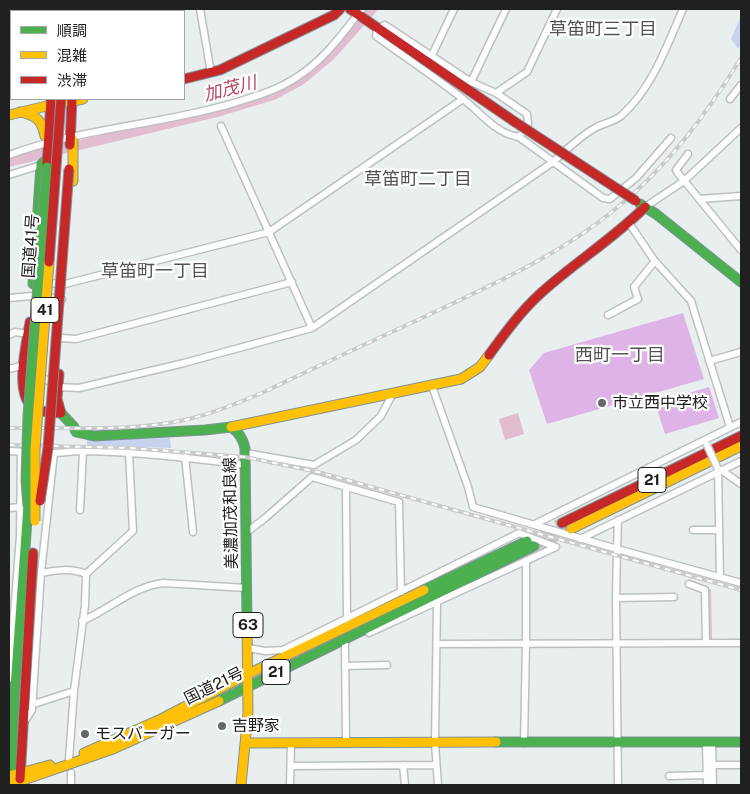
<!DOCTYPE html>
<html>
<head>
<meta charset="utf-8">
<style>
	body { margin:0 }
	#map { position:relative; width:750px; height:794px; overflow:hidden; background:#e9efee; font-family:"Public Sans","Noto Sans JP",sans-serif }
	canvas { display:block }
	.frame { position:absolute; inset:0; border:10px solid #202020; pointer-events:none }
	.legend { position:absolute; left:10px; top:10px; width:175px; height:90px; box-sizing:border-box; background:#fff; border:1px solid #a6a6a6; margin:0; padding:6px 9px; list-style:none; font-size:15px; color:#202020 }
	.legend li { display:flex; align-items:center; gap:10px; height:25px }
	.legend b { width:25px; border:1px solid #a6a6a6 }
</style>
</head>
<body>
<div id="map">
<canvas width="750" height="794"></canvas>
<div class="frame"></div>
<ul class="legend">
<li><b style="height:6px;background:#4caf50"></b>順調</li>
<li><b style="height:6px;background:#ffc107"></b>混雑</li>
<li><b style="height:6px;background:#c62828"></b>渋滞</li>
</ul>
</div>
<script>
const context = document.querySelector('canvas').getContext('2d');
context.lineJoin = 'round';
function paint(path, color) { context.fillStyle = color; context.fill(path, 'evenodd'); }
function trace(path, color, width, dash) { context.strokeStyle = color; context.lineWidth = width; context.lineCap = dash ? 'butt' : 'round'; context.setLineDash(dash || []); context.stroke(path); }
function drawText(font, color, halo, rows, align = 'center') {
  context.font = font + ' "Public Sans","Noto Sans JP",sans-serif'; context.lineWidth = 4.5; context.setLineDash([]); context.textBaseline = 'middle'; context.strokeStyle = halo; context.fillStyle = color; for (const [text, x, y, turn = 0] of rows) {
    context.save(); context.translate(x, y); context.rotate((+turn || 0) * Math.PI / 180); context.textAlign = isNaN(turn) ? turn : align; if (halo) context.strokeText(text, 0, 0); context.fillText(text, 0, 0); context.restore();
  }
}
const grass = new Path2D(`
	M741,16V44L738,49L731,39Z
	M170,438L171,448L87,445V440Z`);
const pitch = new Path2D(`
	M683,313L704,379L547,424L529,370L544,353Z
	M709,387L719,418L665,434L655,403Z`);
const water = new Path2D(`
	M518,413L524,434L505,440L499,419Z`);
const stream = new Path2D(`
	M710,590L711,640`);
const river = new Path2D(`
	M9,162L217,112L273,95L301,80L330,56L372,9`);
const highwayTunnel = new Path2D(`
	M527,541L562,523
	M534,546L571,529`);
const street = new Path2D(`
	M200,9L211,73
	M432,55L454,9
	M471,82L506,9
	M496,93L527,72L557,9
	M730,99L741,85
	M221,126L312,328
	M519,137L528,124L527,114L496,93L471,82L385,25L377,29L376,36C405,57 435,77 463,99C481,113 496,134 519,137L603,198L610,199L636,178L671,138
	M688,154L676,170L677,172L741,250
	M9,155C81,128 160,125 234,103C256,96 278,90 297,77C324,60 343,33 362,9
	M9,175L41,165
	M699,199L741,196
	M645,207L684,181L741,128
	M629,223L654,260L691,301L730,427
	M45,283L65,284L269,232L463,99
	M9,298L32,296L62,299
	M608,315L638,299L634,287L655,261
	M9,335L15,332L29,334
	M61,338L76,339L292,282
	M709,361L741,352
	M9,369L21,366L25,367
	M40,376L58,387L79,388L184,363L312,328L553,162C566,150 579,137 595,128C603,123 615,122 622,115C653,87 667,45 683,9
	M432,386L468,487L473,507L617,549L616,598L618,785
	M9,451L28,452
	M50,453C62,453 73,451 85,451C139,452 192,458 246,465
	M246,453L314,465L356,440L381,416L393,393
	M185,457L193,532
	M718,469L720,577
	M722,470L724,472L741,484
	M346,488L347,619
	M9,508L20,507
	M80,510L83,451
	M618,520L617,549L741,583
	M535,524L741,422
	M693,530H719
	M247,532L264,519L312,477L399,502L401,592
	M580,539L741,461
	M41,573C57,570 71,568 86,574
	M86,574L133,531L129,453
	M689,584L705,590L706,643
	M616,598L674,597
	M437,602L435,743L438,785
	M82,621C110,609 132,587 163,583L247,588
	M369,633L556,547
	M343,640L345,644L346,742
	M437,644L741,643
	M248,648L265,651L283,650L519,533L556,547
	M345,666L387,665
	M9,679L20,536L21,452
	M33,703H37L74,691
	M25,721L32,710L41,573L54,453
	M524,743L526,643V561
	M706,743L707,785
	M712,743L713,785
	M69,759L74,691L85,605L86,574
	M403,765L405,785
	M713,765H741
	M291,766L436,765
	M71,773V785
	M669,776L707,775
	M290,785L291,743`);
const fast = new Path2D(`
	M640,204L656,214L741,282
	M33,284L41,165L47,159
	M61,413L74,427L76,432L94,436L205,430L231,427C239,432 243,439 245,448L247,626
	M424,590L527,541
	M219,701L534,546
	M496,742H741
	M11,781L14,702L28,506`);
const slow = new Path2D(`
	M83,11L84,9
	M68,102L83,99
	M20,112C36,115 42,120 45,136
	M9,115L55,104
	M71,137L73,141V181
	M231,427L461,379L480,367L489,355
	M571,529L741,446
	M245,743L496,742
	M84,753L161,719L248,674L424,590
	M9,776L50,765
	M9,785L113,749L219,701
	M241,785L248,713L247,626`);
const jam = new Path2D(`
	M350,9L515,122
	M66,11L67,9
	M184,79L220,70L334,15L340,9
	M70,145L72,99
	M47,165L51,99
	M30,322C27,342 13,395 34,408C42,413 53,412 61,413
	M489,355C505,333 521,311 541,293C574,263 613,239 645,207
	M59,374L57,399L61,413
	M562,523L741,436
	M20,779L33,553`);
const rail = new Path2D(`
	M9,428C65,427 130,432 184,420C212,414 238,403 264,392C322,364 381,337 439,310C500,281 560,254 613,211C666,169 706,115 741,58
	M9,445L130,448L245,457L318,472L741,590`);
const streetBridge = new Path2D(`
	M707,445L717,467`);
const fastBridge = new Path2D(`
	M28,506L26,480L28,416L47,167`);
const slowBridge = new Path2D(`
	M35,521V449L49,262`);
const jamBridge = new Path2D(`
	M515,122L636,201
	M49,262L61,99
	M40,501L48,448L69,169`);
const markers = [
	[602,403,5,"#666868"],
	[222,726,5,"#666868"],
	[85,734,5,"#666868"]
];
const shields = [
	[45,310,28],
	[652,480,28],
	[248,625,30],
	[276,672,28]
];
const shieldNames = [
	["41",45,310],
	["21",652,480],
	["63",248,625],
	["21",276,672]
];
const streetNames = [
	["国道41号",31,246,-86],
	["美濃加茂和良線",231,513,-91],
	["国道21号",214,686,-26]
];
const poiNames = [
	["市立西中学校",612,403],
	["吉野家",232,726],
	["モスバーガー",95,734]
];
const neighbourhoodNames = [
	["草笛町三丁目",603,29],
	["草笛町二丁目",418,179],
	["草笛町一丁目",155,271],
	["西町一丁目",620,355]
];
const waterNames = [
	["加茂川",230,89,-14]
];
paint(grass, '#c7d2ed');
paint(pitch, '#deb4e7');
paint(water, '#e2bcd1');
trace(stream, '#e2bcd1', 2);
trace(river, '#e2bcd1', 10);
trace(highwayTunnel, '#c1c6c5', 11, [11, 5.5]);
trace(street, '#bec0c0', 9);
trace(fast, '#80929a', 11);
trace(slow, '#80929a', 11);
trace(jam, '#80929a', 11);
trace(street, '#fcfdfc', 6);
trace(fast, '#4caf50', 9);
trace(slow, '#ffc107', 9);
trace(jam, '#c62828', 9);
trace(rail, '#cacbcb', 4);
trace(rail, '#fff', 2, [5.5]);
trace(streetBridge, '#bec0c0', 9, []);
trace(fastBridge, '#80929a', 11, []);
trace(slowBridge, '#80929a', 11, []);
trace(jamBridge, '#80929a', 11, []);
trace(streetBridge, '#fcfdfc', 6);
trace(fastBridge, '#4caf50', 9);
trace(slowBridge, '#ffc107', 9);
trace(jamBridge, '#c62828', 9);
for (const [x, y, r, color] of markers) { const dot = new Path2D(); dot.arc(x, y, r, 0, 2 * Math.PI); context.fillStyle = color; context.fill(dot); trace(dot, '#fff', 2); }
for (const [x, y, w] of shields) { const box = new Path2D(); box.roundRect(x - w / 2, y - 12.5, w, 25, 4); context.fillStyle = '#fff'; context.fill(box); trace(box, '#202020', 1); }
drawText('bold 15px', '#202020', null, shieldNames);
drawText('16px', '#202020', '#fff', streetNames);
drawText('16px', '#202020', '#fff', poiNames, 'left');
drawText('18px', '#535353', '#fff', neighbourhoodNames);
drawText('italic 18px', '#b34963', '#fff', waterNames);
</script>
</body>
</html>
